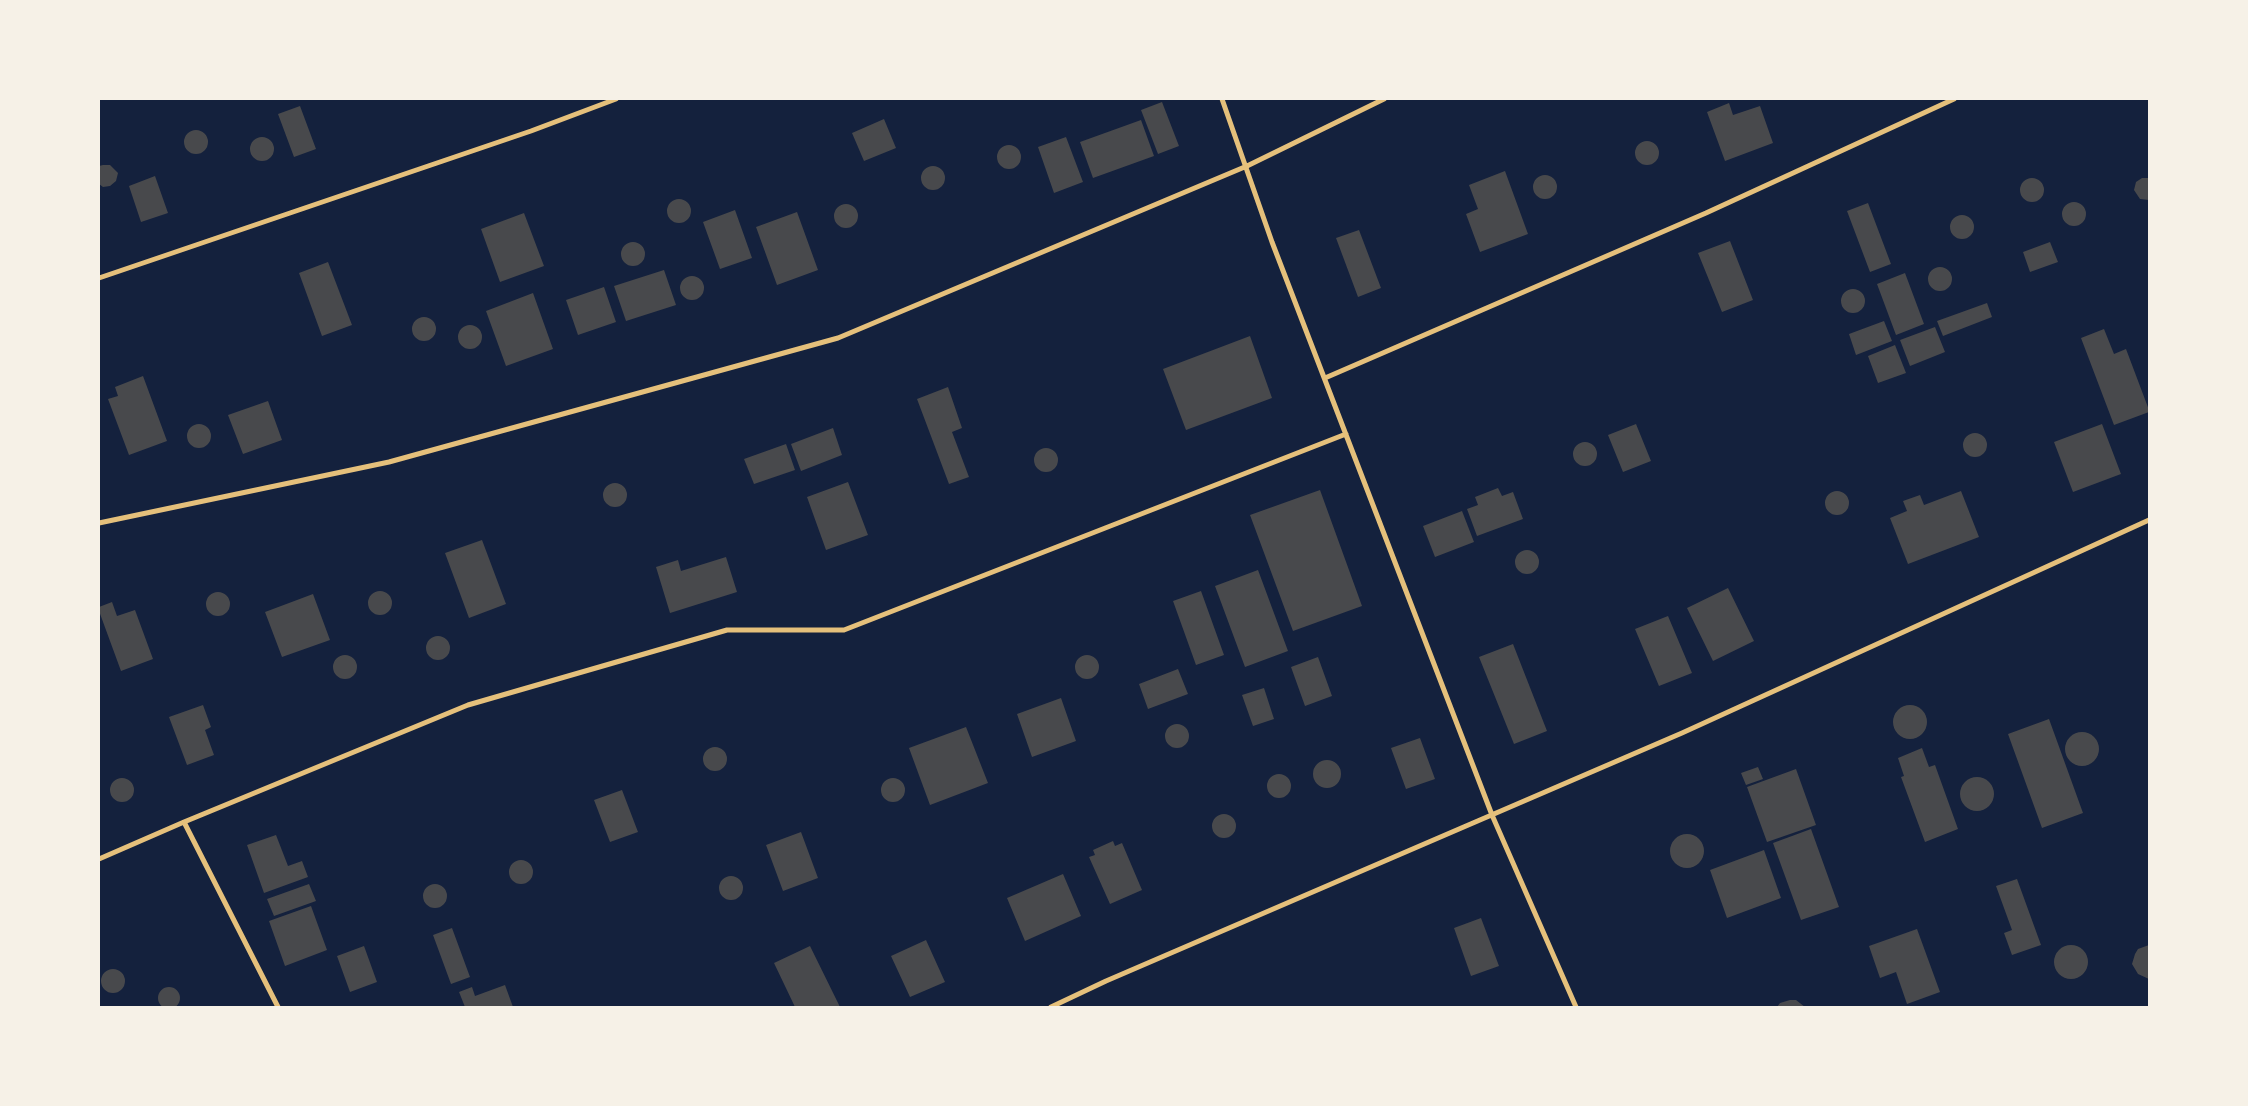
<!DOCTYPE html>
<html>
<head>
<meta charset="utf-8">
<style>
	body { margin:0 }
	#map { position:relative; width:2248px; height:1106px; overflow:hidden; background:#14213d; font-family:Roboto,sans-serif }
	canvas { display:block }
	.frame { position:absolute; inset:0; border:100px solid #f6f1e7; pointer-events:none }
</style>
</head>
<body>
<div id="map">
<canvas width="2248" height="1106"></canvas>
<div class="frame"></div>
</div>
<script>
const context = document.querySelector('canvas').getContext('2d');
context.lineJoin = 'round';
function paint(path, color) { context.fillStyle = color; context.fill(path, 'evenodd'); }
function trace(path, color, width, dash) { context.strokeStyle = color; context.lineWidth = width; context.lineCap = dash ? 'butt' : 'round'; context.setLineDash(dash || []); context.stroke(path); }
const building = new Path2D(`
	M1162,102L1179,146L1158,154L1141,110Z
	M1729,103L1733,115L1760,106L1773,143L1725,161L1707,112Z
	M300,106L316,149L294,157L278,114Z
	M884,119L896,148L864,161L852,133Z
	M1141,120L1154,156L1093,178L1080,142Z
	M184 142a12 12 0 1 1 24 0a12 12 0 1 1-24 0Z
	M1066,137L1083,182L1054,193L1038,147Z
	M250 149a12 12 0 1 1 24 0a12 12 0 1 1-24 0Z
	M1635 153a12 12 0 1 1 24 0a12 12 0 1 1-24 0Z
	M997 157a12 12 0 1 1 24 0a12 12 0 1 1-24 0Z
	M103,165H110L118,173L116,181L110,186L103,187L99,184V166Z
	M921 178a12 12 0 1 1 24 0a12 12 0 1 1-24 0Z
	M1505,171L1528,234L1480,252L1466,214L1478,209L1469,185Z
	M1533 187a12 12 0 1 1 24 0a12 12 0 1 1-24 0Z
	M155,176L168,213L141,222L129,186Z
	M2142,178H2149V200L2140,199L2134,190L2136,182Z
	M2020 190a12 12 0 1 1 24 0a12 12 0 1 1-24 0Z
	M667 211a12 12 0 1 1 24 0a12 12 0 1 1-24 0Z
	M2062 214a12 12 0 1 1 24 0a12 12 0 1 1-24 0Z
	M1868,203L1891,264L1870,272L1847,211Z
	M834 216a12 12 0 1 1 24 0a12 12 0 1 1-24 0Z
	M735,210L752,258L720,269L703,222Z
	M797,212L818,270L777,285L756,227Z
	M524,213L544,266L500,282L481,229Z
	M1950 227a12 12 0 1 1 24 0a12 12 0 1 1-24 0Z
	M1359,230L1381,288L1358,297L1336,238Z
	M1730,241L1753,300L1722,312L1698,253Z
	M2050,242L2058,262L2030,272L2023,252Z
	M621 254a12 12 0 1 1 24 0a12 12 0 1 1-24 0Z
	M328,262L352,325L322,336L299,273Z
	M1928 279a12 12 0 1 1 24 0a12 12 0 1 1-24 0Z
	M664,270L676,305L626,321L614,286Z
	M1905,273L1924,324L1896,335L1877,284Z
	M680 288a12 12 0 1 1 24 0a12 12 0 1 1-24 0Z
	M604,287L616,322L578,335L566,300Z
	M1841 301a12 12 0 1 1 24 0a12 12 0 1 1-24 0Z
	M533,293L553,349L506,366L486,311Z
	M1987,303L1992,317L1943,336L1937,321Z
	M412 329a12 12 0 1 1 24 0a12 12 0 1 1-24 0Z
	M1884,321L1892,341L1856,355L1849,334Z
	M458 337a12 12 0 1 1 24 0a12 12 0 1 1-24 0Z
	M1935,327L1945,352L1910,366L1900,340Z
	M2104,329L2114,354L2126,349L2149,410V412L2114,425L2081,338Z
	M1250,336L1272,398L1186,430L1163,369Z
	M1895,345L1906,373L1878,383L1868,356Z
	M143,376L167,441L129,455L108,399L118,396L115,387Z
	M948,387L962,428L952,432L969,477L949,484L917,399Z
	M268,401L282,440L243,454L228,415Z
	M1636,424L1651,461L1623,472L1608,435Z
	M2102,424L2121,474L2073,492L2054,442Z
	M187 436a12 12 0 1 1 24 0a12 12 0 1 1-24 0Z
	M833,428L842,455L801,471L791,444Z
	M1963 445a12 12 0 1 1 24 0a12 12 0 1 1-24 0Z
	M1573 454a12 12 0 1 1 24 0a12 12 0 1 1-24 0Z
	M786,444L795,470L754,484L744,459Z
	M1034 460a12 12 0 1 1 24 0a12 12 0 1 1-24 0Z
	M848,482L868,535L826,550L807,497Z
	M603 495a12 12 0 1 1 24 0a12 12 0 1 1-24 0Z
	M1498,488L1502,496L1513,492L1523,519L1477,536L1467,509L1478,505L1475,497Z
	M1320,490L1362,606L1293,631L1250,515Z
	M1961,491L1979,537L1908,564L1890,518L1907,511L1903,501L1920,495L1924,505Z
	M1825 503a12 12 0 1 1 24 0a12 12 0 1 1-24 0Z
	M1462,511L1474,542L1435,557L1423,526Z
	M482,540L506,604L469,618L445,553Z
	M1515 562a12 12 0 1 1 24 0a12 12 0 1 1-24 0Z
	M726,557L737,592L670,613L656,567L678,560L681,571Z
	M1258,570L1288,651L1245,667L1215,586Z
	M1728,588L1754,641L1713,661L1687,608Z
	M1201,591L1224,655L1196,665L1173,601Z
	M368 603a12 12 0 1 1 24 0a12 12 0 1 1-24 0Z
	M206 604a12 12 0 1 1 24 0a12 12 0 1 1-24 0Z
	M313,594L330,640L282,657L265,612Z
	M112,602L117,616L135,610L153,659L121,671L99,611V607Z
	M1668,616L1692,673L1659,686L1635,629Z
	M426 648a12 12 0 1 1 24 0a12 12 0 1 1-24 0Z
	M1513,644L1547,731L1514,744L1479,657Z
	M1075 667a12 12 0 1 1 24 0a12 12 0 1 1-24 0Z
	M333 667a12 12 0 1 1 24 0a12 12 0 1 1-24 0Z
	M1318,657L1332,696L1305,706L1291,667Z
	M1178,669L1188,694L1148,709L1139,684Z
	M1264,688L1274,719L1253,726L1242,695Z
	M1061,698L1076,741L1032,757L1017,714Z
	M203,705L211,727L205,730L214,755L187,765L169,717Z
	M1893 722a17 17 0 1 1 34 0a17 17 0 1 1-34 0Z
	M2049,719L2083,813L2042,828L2008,734Z
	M1165 736a12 12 0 1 1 24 0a12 12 0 1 1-24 0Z
	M966,727L988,783L930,805L909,748Z
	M2065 749a17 17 0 1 1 34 0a17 17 0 1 1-34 0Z
	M1420,738L1435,779L1406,789L1391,748Z
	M703 759a12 12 0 1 1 24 0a12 12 0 1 1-24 0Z
	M1922,748L1929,767L1935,765L1958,829L1925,842L1901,777L1904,776L1898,758Z
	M1313 774a14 14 0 1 1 28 0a14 14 0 1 1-28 0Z
	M1758,767L1763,779L1746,785L1741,773Z
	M1796,769L1816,825L1767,842L1747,787Z
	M1267 786a12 12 0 1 1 24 0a12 12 0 1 1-24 0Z
	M1960 794a17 17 0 1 1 34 0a17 17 0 1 1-34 0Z
	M881 790a12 12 0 1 1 24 0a12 12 0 1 1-24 0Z
	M110 790a12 12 0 1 1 24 0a12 12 0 1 1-24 0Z
	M622,790L638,832L610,842L594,800Z
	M1212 826a12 12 0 1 1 24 0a12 12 0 1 1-24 0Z
	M1811,829L1839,907L1801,920L1773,843Z
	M801,832L818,878L783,891L766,845Z
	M1670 851a17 17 0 1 1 34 0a17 17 0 1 1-34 0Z
	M276,835L288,866L302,861L308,877L264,893L247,845Z
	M1113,841L1115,846L1122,843L1142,890L1110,904L1089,857L1095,855L1093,850Z
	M1764,850L1781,898L1727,918L1710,870Z
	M509 872a12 12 0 1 1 24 0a12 12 0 1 1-24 0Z
	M1063,874L1081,916L1025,941L1007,898Z
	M719 888a12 12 0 1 1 24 0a12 12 0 1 1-24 0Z
	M2017,879L2041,945L2012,955L2004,933L2012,930L1996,886Z
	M309,884L316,901L274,916L267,899Z
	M423 896a12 12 0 1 1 24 0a12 12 0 1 1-24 0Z
	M311,906L327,950L285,966L269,921Z
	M1481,918L1499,966L1471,976L1454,928Z
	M452,928L470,977L451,984L433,935Z
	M1917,929L1940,992L1907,1004L1896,972L1880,978L1869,946Z
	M926,940L945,982L910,997L891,956Z
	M2149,945V979L2138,974L2132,964L2135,954L2138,949Z
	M2054 962a17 17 0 1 1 34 0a17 17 0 1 1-34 0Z
	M364,946L377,982L350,992L337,956Z
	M810,946L840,1007H795L774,963Z
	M101 981a12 12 0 1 1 24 0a12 12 0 1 1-24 0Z
	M505,985L513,1007H465L459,992L472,987L475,996Z
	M158 998a11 11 0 1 1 22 0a11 11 0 1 1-22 0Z
	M1790,1000H1796L1805,1007H1777L1780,1003Z`);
const minor = new Path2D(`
	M1222,99L1272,242L1492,815L1576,1007
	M99,278L531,131L616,99
	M1325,378L1706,213L1954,99
	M99,523L389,462L838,338L1247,166L1384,99
	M184,822L278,1007
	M99,859L184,822L468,705L727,630H844L1346,434
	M1051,1007L1106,981L1682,733L2149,520`);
paint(building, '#48494c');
trace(minor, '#e5c07b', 5);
</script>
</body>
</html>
